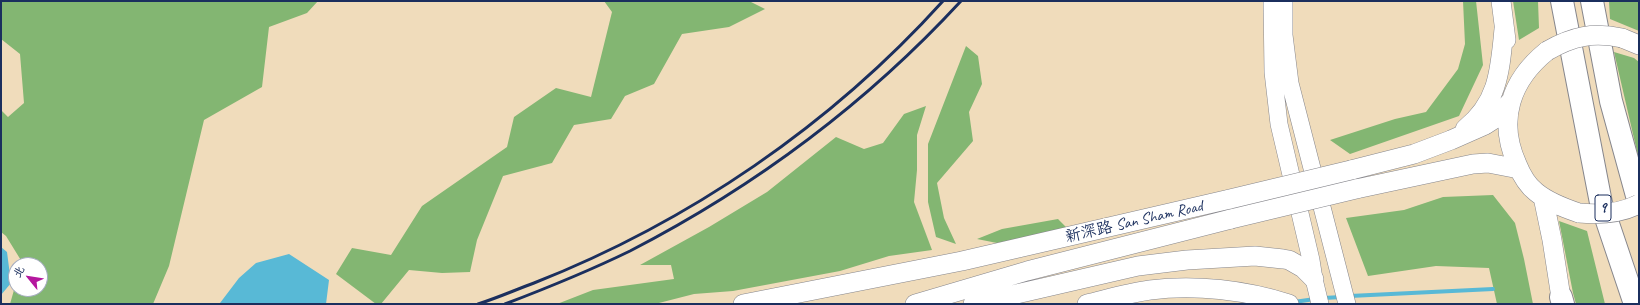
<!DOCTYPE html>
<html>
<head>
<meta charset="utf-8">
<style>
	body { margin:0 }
	#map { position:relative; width:1640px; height:305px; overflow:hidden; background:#f0dcbb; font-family:Caveat,"LXGW WenKai TC",sans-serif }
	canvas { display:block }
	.frame { position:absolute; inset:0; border:2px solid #1b2f5e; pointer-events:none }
	.north { position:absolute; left:8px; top:257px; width:40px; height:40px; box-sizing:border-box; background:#fff; border:1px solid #a4acbf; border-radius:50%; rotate:300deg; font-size:11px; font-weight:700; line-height:16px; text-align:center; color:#1b2f5e }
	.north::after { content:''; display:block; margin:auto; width:14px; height:18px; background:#b5179e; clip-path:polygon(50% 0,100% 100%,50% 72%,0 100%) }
</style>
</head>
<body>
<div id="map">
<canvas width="1640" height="305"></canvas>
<div class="frame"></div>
<div class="north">北</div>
</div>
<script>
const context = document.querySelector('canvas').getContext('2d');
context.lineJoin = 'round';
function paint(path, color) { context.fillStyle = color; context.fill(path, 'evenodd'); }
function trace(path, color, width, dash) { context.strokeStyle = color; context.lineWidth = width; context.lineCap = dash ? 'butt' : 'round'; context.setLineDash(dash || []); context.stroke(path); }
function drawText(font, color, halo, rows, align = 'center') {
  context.font = font + ' Caveat,"LXGW WenKai TC",sans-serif'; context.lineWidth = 3; context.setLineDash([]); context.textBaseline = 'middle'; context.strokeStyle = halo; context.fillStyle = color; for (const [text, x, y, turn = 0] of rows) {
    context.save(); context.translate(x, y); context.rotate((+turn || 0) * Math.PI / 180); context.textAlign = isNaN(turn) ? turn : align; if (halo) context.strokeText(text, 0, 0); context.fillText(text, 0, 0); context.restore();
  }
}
const forest = new Path2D(`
	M1,1H318L307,13L269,27L262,87L204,120L169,266L153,304H10L16,283V289H40V265H21L22,262L6,236L1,232V110L8,117L24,103L20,54L1,39Z
	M604,1H749L765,9L729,27L682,34L654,84L625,96L611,119L574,125L552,163L503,176L477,240L470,272L442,273L409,270L381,304H376L336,274L352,248L391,255L422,206L507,147L514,117L556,88L591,97L612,12Z
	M1463,1H1476L1483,65L1459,116L1350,154L1330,140L1395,119L1426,112L1458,69L1465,44Z
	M1513,1H1538L1539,28L1519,40Z
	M1609,1H1639V31L1610,19Z
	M966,46L978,56L982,84L969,112L973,141L937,183L944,218L956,244L936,237L928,202V144Z
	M1614,52L1634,58L1639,62V160Z
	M926,106L917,135V170L914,202L932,250L889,256L840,271L733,291L694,294L655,304H557L593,290L674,279L671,265H640L709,227L767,192L836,137L864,149L883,143L904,114Z
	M1493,195L1515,223L1524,259L1533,304H1497L1489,268L1436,266L1368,276L1346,218L1404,210L1443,197Z
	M1058,219L1068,229L997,243L977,239L1002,229Z
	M1559,221L1587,231L1605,304H1576L1573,293Z`);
const water = new Path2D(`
	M1,247L7,252L11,283L1,295Z
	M289,254L329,280L326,304H227L220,303L239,278L256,263Z`);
const stream = new Path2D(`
	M1350,296L1493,289
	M1324,298L1341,297
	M1294,302L1315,299`);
const secondary = new Path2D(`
	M1272,1L1273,72L1279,124L1311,260L1314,279L1320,304
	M1284,1V35L1290,83L1347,304`);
const primary = new Path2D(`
	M1501,1L1506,40
	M1622,38L1639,45
	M1547,51C1511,80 1497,120 1517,164C1521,174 1527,185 1536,192C1548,202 1564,208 1579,213
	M1465,129C1499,102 1500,69 1504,29
	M1351,170L1414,154L1451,140L1485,125L1496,118L1510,102
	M1356,189L1473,164L1488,163L1519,169
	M1543,197L1552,240L1562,304
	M743,304L962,261L1230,199
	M915,304L1027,271L1231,219
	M973,304L1138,266L1187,260L1255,256L1283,259L1289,260L1303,268L1314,279
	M1087,304C1108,299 1128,293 1150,290C1195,284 1245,290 1289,304`);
const motorway = new Path2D(`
	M1562,1L1601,203L1635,304
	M1592,1L1611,101L1639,203
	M1561,297L1563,304`);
const rail = new Path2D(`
	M478,304C497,298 515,290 534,283C689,222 831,125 943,1
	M505,304C547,288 589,271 630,251C756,186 865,105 961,1`);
const primaryBridge = new Path2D(`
	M1547,51C1573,36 1593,32 1622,38
	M1230,199L1351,170
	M1579,213C1600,215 1620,214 1639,204
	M1231,219L1356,189`);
const shields = [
	[1603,208,16]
];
const shieldNames = [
	["9",1603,208]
];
const streetNames = [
	["新深路 San Sham Road",1134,222,-13]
];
paint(forest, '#83b672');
paint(water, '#58b9d6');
trace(stream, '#58b9d6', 4);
trace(secondary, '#86868c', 18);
trace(primary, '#86868c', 20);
trace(motorway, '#86868c', 24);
trace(secondary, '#fff', 17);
trace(primary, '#fff', 19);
trace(motorway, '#fff', 22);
trace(rail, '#1b2f5e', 3);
trace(primaryBridge, '#86868c', 20, []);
trace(primaryBridge, '#fff', 19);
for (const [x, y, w] of shields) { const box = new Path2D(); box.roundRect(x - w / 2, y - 13, w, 26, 3); context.fillStyle = '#fff'; context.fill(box); trace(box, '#1b2f5e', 1); }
drawText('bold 15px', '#1b2f5e', null, shieldNames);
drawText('16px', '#1b2f5e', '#fff', streetNames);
</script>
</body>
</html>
